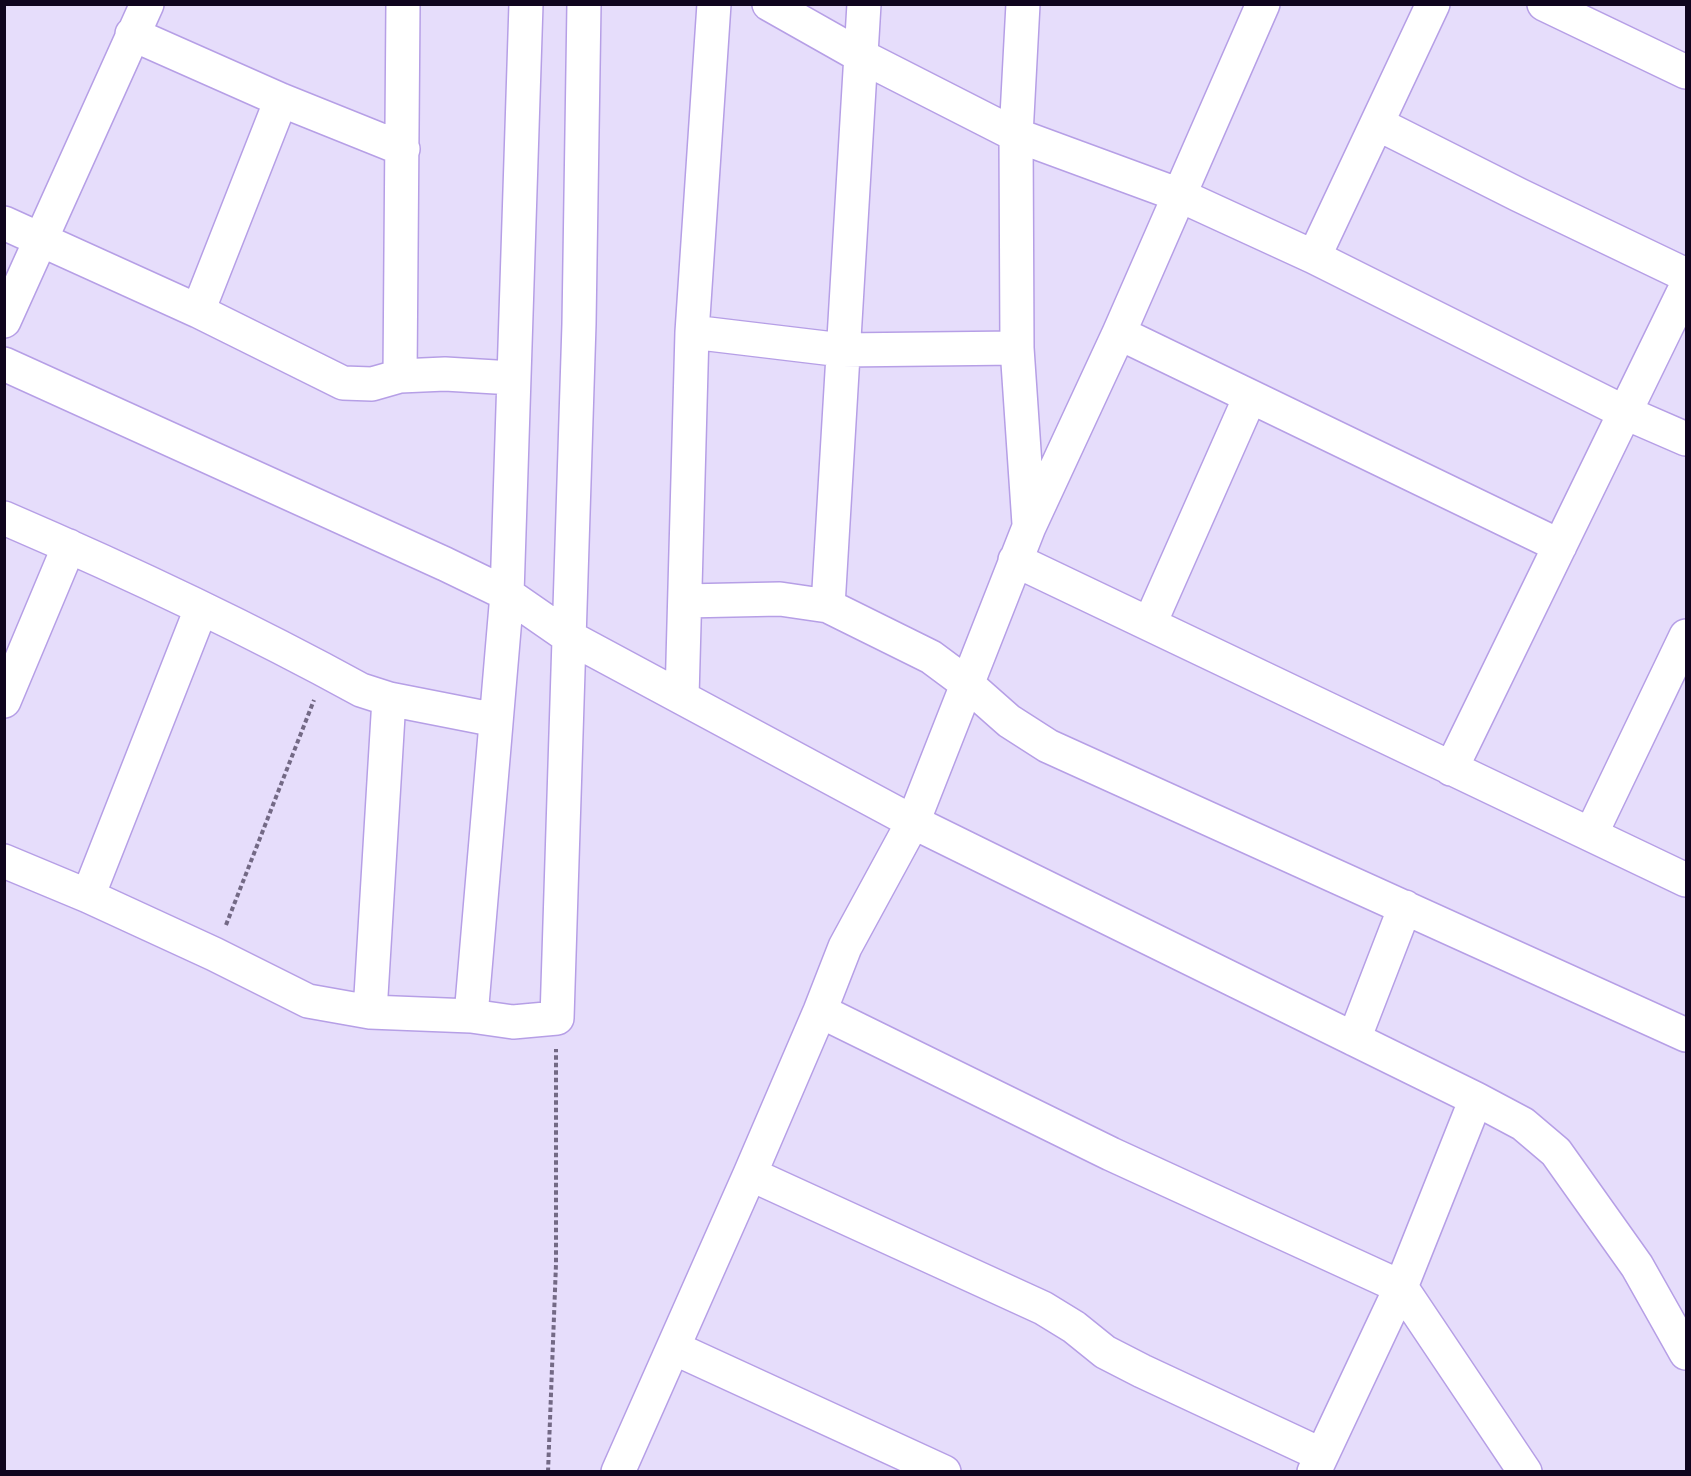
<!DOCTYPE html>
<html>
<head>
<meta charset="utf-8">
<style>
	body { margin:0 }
	#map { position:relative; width:1691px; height:1476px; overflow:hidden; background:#e6ddfb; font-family:"Space Grotesk",sans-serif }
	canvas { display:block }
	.frame { position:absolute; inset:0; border:6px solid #0f051e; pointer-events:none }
</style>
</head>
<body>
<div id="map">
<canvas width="1691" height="1476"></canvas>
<div class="frame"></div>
</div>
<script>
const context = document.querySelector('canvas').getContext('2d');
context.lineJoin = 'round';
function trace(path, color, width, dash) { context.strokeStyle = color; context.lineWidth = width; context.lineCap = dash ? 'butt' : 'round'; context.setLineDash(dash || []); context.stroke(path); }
const path = new Path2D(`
	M226,925L314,700
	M548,1472L556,1264V1049`);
const minor = new Path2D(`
	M769,4L861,56L1016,135L1179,195L1314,257L1626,413L1686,439
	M1023,4L1016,135L1017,348L1029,524
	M1544,4L1686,72
	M132,34L281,100L403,149
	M1378,124L1519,195L1686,275
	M4,223L198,311L343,383L372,384L400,376L445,374L513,378
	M1314,257L1433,4
	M198,311L281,100
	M4,321L147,4
	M692,332L842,350L1017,348
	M1119,333L1560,546
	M4,364L445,564L507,594L569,637L913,822L1476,1099L1523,1124L1556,1152L1637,1266L1686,1353
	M400,376L403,4
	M4,518C125,570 246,627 361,690L389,699L496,720
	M1015,560L1686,880
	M685,601L780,599L828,606L931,657L966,683L1009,721L1048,746L1686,1035
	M828,606L864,4
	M1150,623L1250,397
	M682,697L692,332L714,4
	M4,701L69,546
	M1451,769L1686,287
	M1591,834L1686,636
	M4,861L88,896L214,954L308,1001L370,1012L471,1016L513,1022L557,1018L579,324L584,4
	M88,896L201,609
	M820,1011L1111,1154L1401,1287L1525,1472
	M370,1012L389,699
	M471,1016L507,594L526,4
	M1354,1039L1405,907
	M750,1174L1043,1308L1074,1327L1105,1352L1142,1371L1322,1455
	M674,1348L944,1472
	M618,1472L750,1174L820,1011L845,947L913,822L1029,527L1119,333L1263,4
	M1314,1472L1401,1287L1476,1099`);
trace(minor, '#b69fe6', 36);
trace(path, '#736985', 4, [4.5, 3]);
trace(minor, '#fff', 33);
</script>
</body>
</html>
